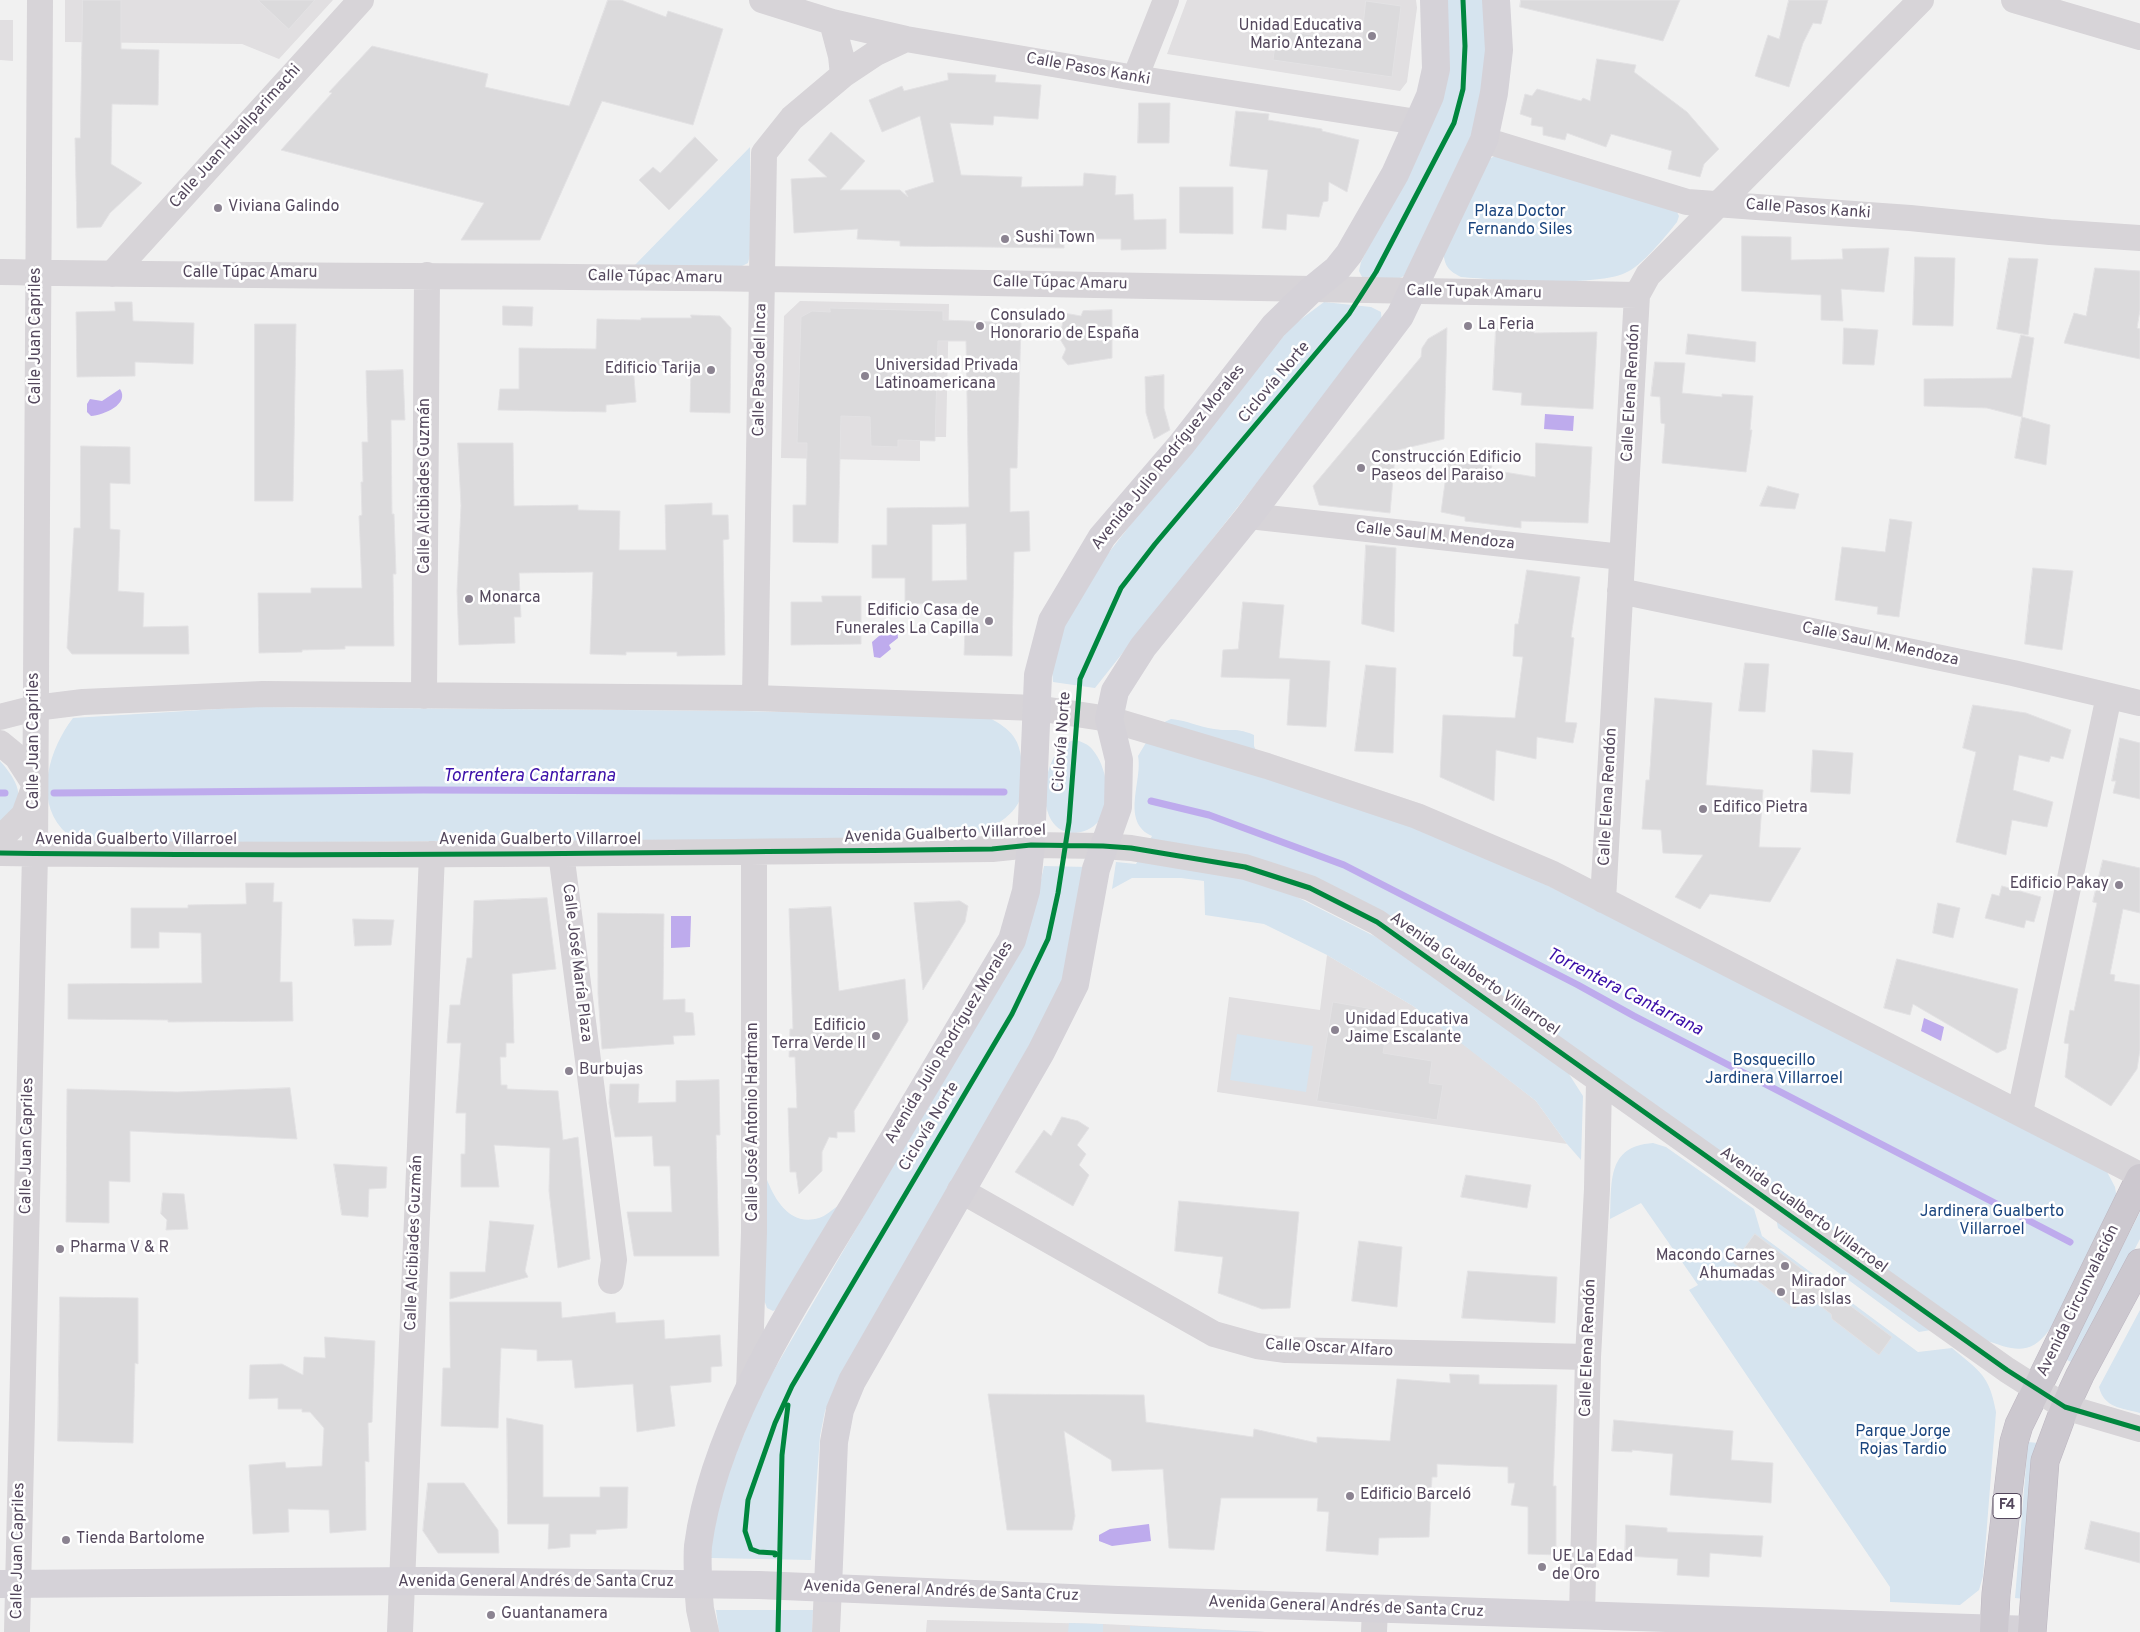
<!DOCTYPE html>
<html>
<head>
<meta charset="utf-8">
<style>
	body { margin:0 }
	canvas { display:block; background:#f1f1f1 }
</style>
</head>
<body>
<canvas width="2140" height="1632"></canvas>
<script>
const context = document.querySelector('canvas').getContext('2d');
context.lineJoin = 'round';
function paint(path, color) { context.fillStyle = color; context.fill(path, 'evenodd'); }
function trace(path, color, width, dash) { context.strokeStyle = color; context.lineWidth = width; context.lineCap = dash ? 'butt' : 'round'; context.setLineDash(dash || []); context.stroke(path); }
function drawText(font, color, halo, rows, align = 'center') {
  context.font = font + ' Overpass,sans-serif'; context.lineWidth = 5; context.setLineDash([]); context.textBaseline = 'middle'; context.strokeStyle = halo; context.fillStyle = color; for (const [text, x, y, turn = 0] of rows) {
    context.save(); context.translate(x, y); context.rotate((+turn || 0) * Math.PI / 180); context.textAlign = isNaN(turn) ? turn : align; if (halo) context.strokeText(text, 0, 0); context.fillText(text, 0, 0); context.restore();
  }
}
const education = new Path2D(`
	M65,0H333L279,59L242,44L65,42Z
	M1187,0H1416L1417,8L1407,82L1400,91L1167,54Z
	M0,20H13V61L0,60Z
	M800,301L949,304L946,437H935V441L920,440V461L781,458L784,316Z
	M1327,955L1413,1006L1472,1051L1536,1101L1567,1144L1217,1092L1229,997L1320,1010Z
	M927,1620L1103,1624L1266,1632H926Z`);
const green = new Path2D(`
	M1443,0H1488L1490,62L1473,139L1404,276L1393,281L1363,279L1359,271L1361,262L1423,137Z
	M750,147V255L748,263L738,268L633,267Z
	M1495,156L1676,210L1679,216L1677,222C1666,236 1641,267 1625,273C1595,287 1496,280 1461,277C1445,269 1444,263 1443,246L1489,159Z
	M1324,302L1371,307L1381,312L1382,324L1095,688L1053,682L1051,658L1064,620L1088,579L1183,458L1292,326Z
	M251,707L741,711L988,717C1012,730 1021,739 1022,768C1023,776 1025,787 1022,795C1013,821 985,831 961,839L94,843C84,840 69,837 62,829C34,797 50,748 73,718Z
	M1171,719C1186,720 1199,727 1214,729C1232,732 1234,727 1254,735V746L1265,770L1413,822L1578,900L2105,1168L2115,1187L2117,1199L2050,1329C2030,1357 2013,1350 1985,1340L1401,925L1232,874L1293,895L1376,937L1567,1071L1583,1096L1581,1160L1567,1144L1536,1101L1413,1006L1327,955L1264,924L1205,915L1204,881L1181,878H1132L1112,889L1116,862L1136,864L1152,836C1120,822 1143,781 1138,756L1156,726Z
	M1076,740C1082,742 1088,744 1092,749C1107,766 1113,802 1099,821C1092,829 1083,833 1072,833C1030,830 1042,743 1076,740Z
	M0,761C9,771 23,788 17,803C14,811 5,818 0,825Z
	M1044,866L1088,867L1069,959L1059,989L1025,1055L836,1385L825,1411L820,1436L811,1560L711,1558L712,1532L728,1473L760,1394L881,1186L1037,898Z
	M1237,1034L1313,1046L1306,1092L1230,1080Z
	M1653,1143L1666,1147L1754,1209L1762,1236L1918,1352L1952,1348C1980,1372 1989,1374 1996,1412L1983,1576L1979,1590L1960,1605L1890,1602V1587L1689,1290L1698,1285L1641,1203L1610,1219C1612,1183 1606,1146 1653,1143Z
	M766,1177C774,1199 790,1227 819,1218C826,1216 833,1209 839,1205L779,1308L773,1311L767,1308L764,1300Z
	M2140,1212V1239L2075,1364L2065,1359Z
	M1776,1218L1931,1330L1919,1332L1778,1228Z
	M2140,1310V1413C2122,1408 2104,1408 2099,1387Z
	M2028,1442L2038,1443L2025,1599L2015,1598Z
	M716,1610H813L812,1632H719Z
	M1069,1623L1103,1624V1632H1068Z
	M1130,1626L1266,1632H1130Z`);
const water = new Path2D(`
	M120,389C130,404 104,415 91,416L87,412V404L90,399L102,401Z
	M1545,414L1574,416L1573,431L1544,429Z
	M894,623L897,626L898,638L889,645L891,649L880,658L874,657L872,642Z
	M671,916H691L690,947L671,948Z
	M1924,1018L1944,1027L1941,1041L1921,1031Z
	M1149,1524L1151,1541L1112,1546L1099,1541V1535L1110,1529Z`);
const stream = new Path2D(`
	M0,793H5
	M54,793L423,790L1004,792
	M1151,801L1209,815L1344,865L1578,985L1634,1016L2070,1242`);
const building = new Path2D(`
	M83,0H121V49L159,50L158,105L112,104L111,164L142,183L110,213L101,227L77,228L75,138H80Z
	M258,0H315L289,29Z
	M608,0H621L666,17L668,11L723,29L693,125L602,101L540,240H461L484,203L281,150L332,93L329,92L372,46L488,74L485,87L569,106Z
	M1521,0H1680L1663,41L1520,7Z
	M1789,0H1828L1821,24L1813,23L1803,43L1789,87L1755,76L1768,35L1779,39Z
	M1366,1L1401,6L1392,77L1273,60L1277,30L1361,42Z
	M1597,59L1636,65L1634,72L1687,112L1719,149L1704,164L1700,177L1668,169L1672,151L1611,134L1606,147L1567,133L1565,140L1543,135V127L1531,125L1532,118L1520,114L1525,94L1532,96L1537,89L1581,101L1583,98L1590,101Z
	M948,73L996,75L995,82L1041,85L1038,119L994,116L993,125L950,123L961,175L1022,177L1021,187L1083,186L1084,173L1116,176L1115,195L1133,194L1134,220L1166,219V249L1121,250V239H1064V248L900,246V241L857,239L858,229L794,233L791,179L827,177L808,160L831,132L865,161L840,190H900L908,197L905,191L934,182L920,116L882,132L869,100L902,86L904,91L948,80Z
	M1139,103H1170L1169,143H1138Z
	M1236,111L1269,114L1268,120L1322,129V131L1359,140L1347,192L1329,182L1328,201L1323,202L1319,217L1287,214L1286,230L1262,228L1268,170L1230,166Z
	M695,137L718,160L669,210L639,180L653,167L660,173Z
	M1180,187H1233V234L1180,233Z
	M1742,236L1791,237V260L1843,259L1842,249L1889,248L1884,292L1841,289L1843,321L1821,320V295L1742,291Z
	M1915,257L1955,258L1953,326L1913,325Z
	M2009,258L2038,259L2028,335L1997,329Z
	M2095,268L2140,271V310L2137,328L2140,329V359L2064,343L2074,313L2086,316Z
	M115,302H132L133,321L194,323L193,364L135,362V376L77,377L76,312L115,311Z
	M503,306L533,307L532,326L503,325Z
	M830,308L943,311V320L1021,323L1017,468H1010V512L1029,511L1030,551L1014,552L1012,656L964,655L966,603L905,604V578H872V545H887V508L969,507L966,341H938L935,441L898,440V447L871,446L870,417L841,416L838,543L793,542V505H806L807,443H797L801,317L812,311L830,312ZM966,524L967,580L932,581V525Z
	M1112,310V358L1068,365L1062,358L1066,349L1060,339L1064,313L1081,316L1083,311Z
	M691,315L720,316L731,328L730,413L690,412L691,366L633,365L636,402L606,405V412L498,410L500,389H519V348L596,349L597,319L641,320V318H691Z
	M255,324H296L293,501H255Z
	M1447,328L1444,439L1381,454L1395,456L1390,513L1319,505L1313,486L1421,357L1422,348L1428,339Z
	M1496,328L1534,331V333L1597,332L1593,409L1521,405L1522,393L1493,390Z
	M1844,328L1878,330L1874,365L1843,364Z
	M1688,334L1756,342L1755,362L1686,354Z
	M2021,335L2034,338L2022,417L1987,408L1924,406V379L2011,378Z
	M1655,362L1685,363L1682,393L1722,397V394L1753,396L1750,430H1752L1746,472L1662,463L1665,424L1661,423L1660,397L1651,396Z
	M403,370L405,420H391L392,514H394L396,574H393L394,646H345V649L302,650V652L259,653L258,593H311V588H362L359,516L362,515L361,482H363L362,442H368L366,371Z
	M1164,375V408L1170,430L1154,439L1146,413L1145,377Z
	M2022,417L2050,425L2046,465L2015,458Z
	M458,443H513L514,506L578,505V510L620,511L619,550H666L665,505L712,503V515H728L729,539L723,540L725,655L677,656V652H626V655L590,654L593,572L519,573L521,617H514L515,643L459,645L457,591L461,506Z
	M1536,443L1592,447L1588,523L1521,521V528L1465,521V517L1441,512L1448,461L1492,466L1491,470L1535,477Z
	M81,446L130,447V484L110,483V529L120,530L118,591L144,593L143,627L188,626L189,654H72L67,648L74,528H80Z
	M1768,486L1799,494L1795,509L1760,506Z
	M1890,519L1912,522L1899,617L1877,614L1878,607L1835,600L1842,547L1885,552Z
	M1366,545L1396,548L1394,632L1362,624Z
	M2033,568L2073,571L2062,650L2025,644Z
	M1527,570L1580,577L1571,637L1574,638L1565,722L1577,723L1573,743L1537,737L1536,759L1496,750L1494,801L1440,777L1443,715L1515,718L1523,657L1513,656L1515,624H1518Z
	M822,596H861V644L791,645V602H822Z
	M1243,602L1284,605L1279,658L1330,661L1326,727L1287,725L1290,679L1221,677L1223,650L1238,649Z
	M1745,663L1769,664L1765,712L1739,711Z
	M1366,665L1396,668L1393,753L1355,751Z
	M1655,698L1712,703L1706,785L1763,790L1759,847L1801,848L1770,902L1710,894L1700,909L1675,897L1703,855L1663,853L1661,830L1642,829L1646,780H1649Z
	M1973,705L2026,713L2071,730L2063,759L2051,756L2049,762L2019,755L2013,790L2053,802L2047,827L2012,820L2006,855L1956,842L1976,752L1963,748Z
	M2120,738L2140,743V799L2113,793L2116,781H2112Z
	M1813,750L1853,753L1850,794L1811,792Z
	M2103,860L2140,868V913L2123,909L2110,974L2115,975L2114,981L2140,985V1050L2137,1069L2111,1106L2065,1077L2069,1044L2064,1043L2070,1010L2074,1011L2097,903L2093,902Z
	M246,883H274L273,902H282L280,982H292L293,1021L168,1022V1020L68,1019V984L202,983L201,933L159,932V948H131V908H188V905L246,904Z
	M2002,886L2041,897L2034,922L2026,920L2024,928L1985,918L1992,894L1999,896Z
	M547,898L556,969L512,974L514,1043H506V1057H500L501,1085H507V1089L558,1091L563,1140L578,1137L590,1259L558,1268L549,1191L550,1148L494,1145L499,1187H461V1154H465L466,1113H456L461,1043H447L450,1005H460L467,958H472L474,901Z
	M960,901L968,906L965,922L923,990L914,903Z
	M1938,903L1960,908L1953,938L1933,933Z
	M831,907L839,991L905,979L908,1021L854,1111L855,1132H837V1138L829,1137L822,1152V1171L799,1194L796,1172H790L788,1108H797L795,1057H789L790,1029H793L789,909Z
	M598,913L664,914L663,1000L685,999V1012L693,1013L695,1035L673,1036L674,1044L602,1049L598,994Z
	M353,919L394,920L391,945L355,946Z
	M1897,959L2018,989L2006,1049L1997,1053L1913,1004L1910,1015L1884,1008Z
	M1333,1002L1390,1012L1383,1053L1432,1061L1429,1083L1443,1085L1437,1120L1317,1101Z
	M719,1080L720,1135H716L719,1256H634L627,1212H672L670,1166H654L652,1136L615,1137L609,1103L610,1084H639L638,1103L676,1102V1081Z
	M290,1088L297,1139L130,1131V1182L109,1181V1223L66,1222L67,1089L177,1092Z
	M1062,1117L1078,1121L1089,1128L1077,1145L1086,1154L1079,1165L1089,1175L1073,1206L1015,1172L1044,1130L1051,1136Z
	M334,1164L387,1167L386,1188L369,1189L368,1217L342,1215Z
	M1466,1175L1531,1185L1527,1208L1461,1197Z
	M163,1193L184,1194L188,1229L166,1230L167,1220L161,1214Z
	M1179,1201L1299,1212L1290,1308L1262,1309L1218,1293L1223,1257L1175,1251Z
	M490,1221L534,1225L525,1271L528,1277L450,1299V1272H485Z
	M1755,1234L1892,1337L1879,1355L1832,1319L1831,1314L1806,1295L1795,1309L1734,1263Z
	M1359,1241L1402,1247L1397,1307L1352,1301Z
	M1468,1271L1557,1277L1555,1323L1462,1318Z
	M60,1297L138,1298V1364L135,1363L133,1443L58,1441Z
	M450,1302H561L562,1318L615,1312L616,1323L664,1320L665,1339L720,1335L722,1366L711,1367V1382L670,1386L675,1426L637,1432L633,1384L575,1388L572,1360L537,1361V1350L501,1348L498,1428L441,1426L443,1368H450Z
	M325,1337L375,1341L372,1422L368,1423L369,1462L365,1461L366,1530L330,1533L329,1510L288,1509L289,1532L253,1534L249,1465L285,1462L286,1468L322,1466L324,1428L310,1412H302V1409H278V1398L249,1399L250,1365L282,1364L303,1375L304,1357L325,1358Z
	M1450,1374L1479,1375V1384L1557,1385L1553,1486H1556V1555L1528,1554V1507L1511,1505L1515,1483H1508V1467L1437,1464V1477H1432L1429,1537L1379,1538L1378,1555L1326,1551L1329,1512L1317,1511L1318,1498H1221L1214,1550L1169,1548L1163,1469L1112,1471L1111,1460L1064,1431L1075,1516L1072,1530H1007L988,1394L1144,1395L1146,1422L1253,1437L1254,1429L1317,1443V1437L1390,1441L1397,1379L1450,1383Z
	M507,1418L543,1425V1497H600V1487H628L627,1528L596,1530V1534H570V1547L548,1549L549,1524H508Z
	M1614,1420L1733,1431L1731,1460L1773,1463L1771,1503L1670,1495L1673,1454L1632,1450V1452L1612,1451Z
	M428,1483H464L498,1530L499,1553H438L423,1531Z
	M2091,1521L2140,1533V1563L2085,1549Z
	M1626,1525L1667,1528V1532L1763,1536L1761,1557L1710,1553L1709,1577L1677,1575L1678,1559L1625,1556Z`);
const minor = new Path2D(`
	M762,0L832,22L906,39L1135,78L1417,122
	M2014,0L2140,37
	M832,22L841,56L843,75
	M1135,78L1166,0
	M1484,140L1687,202L1910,218L2050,232L2140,238
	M0,272C255,277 510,275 765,279C1056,283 1347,291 1637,295
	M112,274L361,0
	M1249,516L1622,557
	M1620,591L2013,673L2140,703
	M424,696L427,275
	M755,698L764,153L792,118L843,75L876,53L906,39
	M0,717L35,708L83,702L263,694L755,698L1036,708L1109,719L1267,766L1417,816L1553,874L2140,1175
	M0,743L17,757L35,785L24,815L0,839
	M0,853C330,857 661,853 992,849L1031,845L1103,846L1131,848L1245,867L1310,888L1377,922L2007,1370L2065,1407L2140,1429
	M561,853L614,1260L611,1281
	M1603,900L1637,295L1648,275L1921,0
	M2020,1112L2109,696
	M960,1190L1214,1334L1257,1346L1286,1350L1588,1357
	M749,1391L754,1232V852
	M1582,1616L1588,1357L1597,1189L1599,1080
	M17,1632L35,854L40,0
	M400,1632L432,854
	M1374,1632L1375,1609`);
const tertiary = new Path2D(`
	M698,1584L700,1609L705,1632
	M826,1632L828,1587`);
const secondary = new Path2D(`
	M0,1584L423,1581L759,1585L1118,1600L2032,1630
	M698,1584C698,1571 697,1558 698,1546C714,1425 794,1305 856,1202C908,1114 960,1027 1012,940L1026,891L1031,845L1038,675L1052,621L1102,537L1181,445L1274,326L1310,291L1337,269L1349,254L1395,174L1430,96L1436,69L1434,0
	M828,1587L834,1442L840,1410L852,1381L1041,1052L1075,984L1096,869L1118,807L1119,760L1109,719L1115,691L1143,647L1249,516L1400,316L1484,140L1494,93L1499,50L1496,0`);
const trunk = new Path2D(`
	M1994,1632L1996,1594L2014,1442L2019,1425L2140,1178
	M2032,1632L2045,1461L2065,1407L2080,1375L2140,1263`);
const cycleway = new Path2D(`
	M0,853C330,857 661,853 992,849L1031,845L1103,846L1131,848L1245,867L1310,888L1377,922L2007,1370L2065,1407L2140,1429
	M775,1555V1553L759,1552L751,1549L745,1531L748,1500L775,1423L792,1386L1012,1014L1048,939L1058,893L1069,822L1080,679L1121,588L1155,544L1349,314L1376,272L1454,123L1463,89L1465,46L1463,0
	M778,1632L782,1455L788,1405`);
const markers = [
	[1372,36,5,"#8b8391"],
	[218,208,5,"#8b8391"],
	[1005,239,5,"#8b8391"],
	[980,326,5,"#8b8391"],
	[1468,326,5,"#8b8391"],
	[711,370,5,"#8b8391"],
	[865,376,5,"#8b8391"],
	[1361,468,5,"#8b8391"],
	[469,599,5,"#8b8391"],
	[989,621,5,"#8b8391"],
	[1703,809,5,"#8b8391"],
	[2119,885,5,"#8b8391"],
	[1335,1030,5,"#8b8391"],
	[876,1036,5,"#8b8391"],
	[569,1071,5,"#8b8391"],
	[60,1249,5,"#8b8391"],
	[1785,1266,5,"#8b8391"],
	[1781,1292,5,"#8b8391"],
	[1350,1496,5,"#8b8391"],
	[66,1540,5,"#8b8391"],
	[1542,1567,5,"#8b8391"],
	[491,1615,5,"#8b8391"]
];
const shields = [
	[2007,1506,28]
];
const shieldNames = [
	["F4",2007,1506]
];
const poiNames = [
	["Unidad Educativa",1362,27,"right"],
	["Mario Antezana",1362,45,"right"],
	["Viviana Galindo",228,208],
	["Sushi Town",1015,239],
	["Consulado",990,317],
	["Honorario de España",990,335],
	["La Feria",1478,326],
	["Universidad Privada",875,367],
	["Latinoamericana",875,385],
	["Edificio Tarija",701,370,"right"],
	["Construcción Edificio",1371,459],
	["Paseos del Paraiso",1371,477],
	["Monarca",479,599],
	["Edificio Casa de",979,612,"right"],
	["Funerales La Capilla",979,630,"right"],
	["Edifico Pietra",1713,809],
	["Edificio Pakay",2109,885,"right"],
	["Unidad Educativa",1345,1021],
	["Jaime Escalante",1345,1039],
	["Edificio",866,1027,"right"],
	["Terra Verde II",866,1045,"right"],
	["Burbujas",579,1071],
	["Pharma V & R",70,1249],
	["Macondo Carnes",1775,1257,"right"],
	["Ahumadas",1775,1275,"right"],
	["Mirador",1791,1283],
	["Las Islas",1791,1301],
	["Edificio Barceló",1360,1496],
	["Tienda Bartolome",76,1540],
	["UE La Edad",1552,1558],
	["de Oro",1552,1576],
	["Guantanamera",501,1615]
];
const streetNames = [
	["Calle Pasos Kanki",1088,70,10],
	["Calle Juan Huallparimachi",236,137,-48],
	["Calle Pasos Kanki",1808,210,4],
	["Calle Túpac Amaru",250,274],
	["Calle Túpac Amaru",655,278,1],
	["Calle Túpac Amaru",1060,284,1],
	["Calle Tupak Amaru",1474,293,1],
	["Calle Juan Capriles",37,336,-90],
	["Calle Paso del Inca",761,370,-89],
	["Ciclovía Norte",1275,383,-50],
	["Calle Elena Rendón",1632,393,-87],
	["Avenida Julio Rodríguez Morales",1169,458,-51],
	["Calle Alcibiades Guzmán",426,486,-90],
	["Calle Saul M. Mendoza",1435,537,6],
	["Calle Saul M. Mendoza",1880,645,12],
	["Calle Juan Capriles",35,741,-90],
	["Ciclovía Norte",1063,742,-86],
	["Calle Elena Rendón",1609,797,-87],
	["Avenida Gualberto Villarroel",945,835,-2],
	["Avenida Gualberto Villarroel",136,841],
	["Avenida Gualberto Villarroel",540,841],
	["Calle José María Plaza",576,963,83],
	["Avenida Gualberto Villarroel",1474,975,35],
	["Avenida Julio Rodríguez Morales",950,1043,-59],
	["Calle José Antonio Hartman",754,1122,-90],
	["Ciclovía Norte",930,1127,-59],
	["Calle Juan Capriles",28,1146,-89],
	["Avenida Gualberto Villarroel",1803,1211,36],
	["Calle Alcibiades Guzmán",415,1243,-88],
	["Avenida Circunvalación",2079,1301,-64],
	["Calle Elena Rendón",1589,1348,-88],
	["Calle Oscar Alfaro",1329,1349,3],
	["Calle Juan Capriles",19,1551,-89],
	["Avenida General Andrés de Santa Cruz",536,1583],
	["Avenida General Andrés de Santa Cruz",941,1592,2],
	["Avenida General Andrés de Santa Cruz",1346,1608,2]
];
const parkNames = [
	["Plaza Doctor",1520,213],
	["Fernando Siles",1520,231],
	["Bosquecillo",1774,1062],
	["Jardinera Villarroel",1774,1080],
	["Jardinera Gualberto",1992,1213],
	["Villarroel",1992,1231],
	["Parque Jorge",1903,1433],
	["Rojas Tardio",1903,1451]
];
const waterNames = [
	["Torrentera Cantarrana",529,777],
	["Torrentera Cantarrana",1624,993,27]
];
paint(education, '#e1dfe1');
paint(green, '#d6e4ef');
paint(water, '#beabed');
trace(stream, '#beabed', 7);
paint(building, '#dbdadc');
trace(building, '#e3e2e4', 1);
trace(trunk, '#bcb6c0', 29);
trace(minor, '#d7d4d8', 26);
trace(tertiary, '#d7d4d8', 28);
trace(secondary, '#d5d2d8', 28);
trace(trunk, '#ccc8cf', 28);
trace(cycleway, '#00873e', 5);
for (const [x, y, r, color] of markers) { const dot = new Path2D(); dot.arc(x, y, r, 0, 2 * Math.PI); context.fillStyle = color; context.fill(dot); trace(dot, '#fff', 2); }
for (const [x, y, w] of shields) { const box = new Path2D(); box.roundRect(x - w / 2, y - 12.5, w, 25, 4); context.fillStyle = '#fff'; context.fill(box); trace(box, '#54485d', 1); }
drawText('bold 15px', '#54485d', null, shieldNames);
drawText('16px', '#54485d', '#fff', poiNames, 'left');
drawText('16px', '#54485d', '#fff', streetNames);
drawText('16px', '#19447e', '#fff', parkNames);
drawText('italic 18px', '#3b0fa9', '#fff', waterNames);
</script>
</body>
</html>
